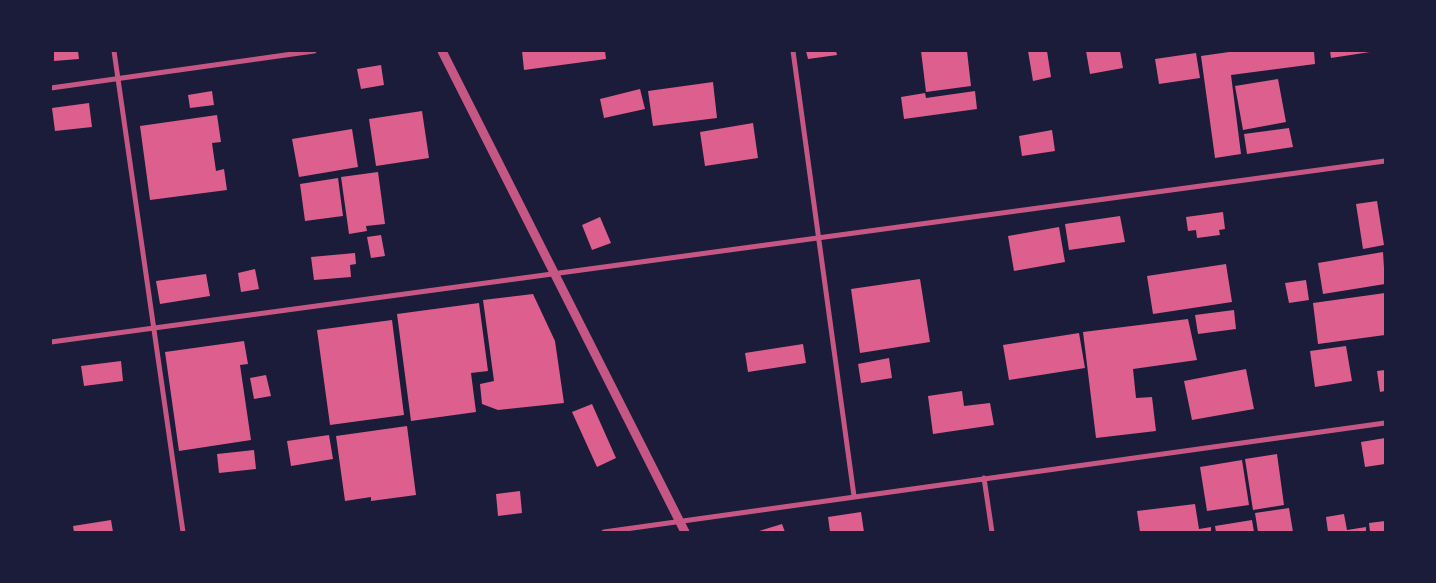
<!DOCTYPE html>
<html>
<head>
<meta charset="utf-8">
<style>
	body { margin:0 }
	#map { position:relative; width:1436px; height:583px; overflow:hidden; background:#1b1b3a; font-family:"Noto Sans",sans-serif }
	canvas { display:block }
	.frame { position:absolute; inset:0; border:52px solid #1b1b3a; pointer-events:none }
</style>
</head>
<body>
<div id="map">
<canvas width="1436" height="583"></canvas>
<div class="frame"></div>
</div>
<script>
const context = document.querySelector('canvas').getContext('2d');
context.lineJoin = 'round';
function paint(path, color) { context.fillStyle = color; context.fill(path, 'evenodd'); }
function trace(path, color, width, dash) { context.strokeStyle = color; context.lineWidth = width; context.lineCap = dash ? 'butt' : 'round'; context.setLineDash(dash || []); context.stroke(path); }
const building = new Path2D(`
	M54,51H78L79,59L54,61Z
	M522,51H605L606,59L524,70Z
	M806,51H836L837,55L808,59Z
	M921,51H967L971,86L926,92Z
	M1028,51H1047L1051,77L1033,81Z
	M1086,51H1120L1123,68L1090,74Z
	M1236,51H1314L1315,64L1231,75L1241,154L1215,158L1201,56Z
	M1330,51H1370V52L1331,58Z
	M1196,53L1200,78L1159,84L1155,59Z
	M381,65L384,85L361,89L357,69Z
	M1278,79L1286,122L1243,130L1235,86Z
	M713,82L717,118L653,126L648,91Z
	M640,89L645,109L604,118L600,99Z
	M212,91L214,105L190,108L188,95Z
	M975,91L977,109L904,119L901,97L925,93L926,98Z
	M89,103L92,127L55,131L52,108Z
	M422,111L429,158L376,166L369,119Z
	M217,115L221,142L212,143L216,171L224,169L227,190L150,200L140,126Z
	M753,123L758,158L705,166L700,132Z
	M1289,128L1293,147L1247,154L1244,134Z
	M352,129L358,167L299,177L292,139Z
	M1052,130L1055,151L1022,156L1019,136Z
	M378,172L385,224L366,226L367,231L349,234L341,177Z
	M338,178L343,216L305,221L300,184Z
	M1377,201L1384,245L1363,249L1356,204Z
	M1223,212L1225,229L1219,230L1220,235L1197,238L1196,230L1188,231L1186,217Z
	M1120,216L1125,242L1069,250L1065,224Z
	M600,217L611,243L592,250L582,225Z
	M1059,227L1065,262L1014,271L1008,236Z
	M381,235L385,256L371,258L367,237Z
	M1383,252L1385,284L1323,294L1318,263Z
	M355,253L356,264L350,265L351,277L314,280L311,257Z
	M1226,264L1232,302L1153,314L1147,276Z
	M255,269L259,289L241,292L238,273Z
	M206,274L210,296L160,304L156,281Z
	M920,279L930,342L860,353L851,289Z
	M1306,280L1309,300L1289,303L1285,283Z
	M1385,293V335L1318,344L1313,303Z
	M533,294L555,341L564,403L498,410L482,404L480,384L494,381L483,300Z
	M479,303L488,371L471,373L476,412L411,421L397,314Z
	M1234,310L1236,329L1198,334L1195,315Z
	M1188,319L1197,360L1133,369L1136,398L1152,397L1156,431L1096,438L1083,332Z
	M392,320L404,415L330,425L317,330Z
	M1079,333L1085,368L1009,380L1003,345Z
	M244,341L248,364L240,365L251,440L179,451L165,352Z
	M803,344L806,363L748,372L745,353Z
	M1346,346L1352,381L1315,387L1310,351Z
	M889,358L892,378L861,383L858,364Z
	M121,361L123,381L84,386L81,366Z
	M1246,369L1254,409L1192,420L1184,381Z
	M1385,370V391L1380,392L1377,371Z
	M266,375L271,396L254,399L250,378Z
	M962,391L964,406L990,403L994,425L933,434L928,396Z
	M592,404L616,458L597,467L572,412Z
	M407,426L416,495L371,501V497L345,501L336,436Z
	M329,435L333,459L291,466L287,441Z
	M1385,438V464L1365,467L1361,442Z
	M254,450L256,469L219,473L217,454Z
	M1277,454L1284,505L1253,510L1245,459Z
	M1242,460L1249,505L1207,511L1200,467Z
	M520,491L522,513L498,516L496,494Z
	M1195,504L1199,529L1211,527V532H1140L1137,511Z
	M1289,508L1293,532H1258L1255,513Z
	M861,512L864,532H830L828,517Z
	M1344,514L1347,530L1366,527V532H1328L1326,517Z
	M111,520L113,532H74L73,526Z
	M1252,520L1254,532H1216L1215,526Z
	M1385,521V532H1370L1369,523Z
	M782,524L785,532H759V531Z`);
const minor = new Path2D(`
	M114,51L183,532
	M793,51L854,496
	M51,88L314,51
	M51,342L1385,161
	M984,478L992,532
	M604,532L1385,423`);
const tertiary = new Path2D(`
	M442,51L685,532`);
paint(building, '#dd5f8e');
trace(minor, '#c65784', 5);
trace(tertiary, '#c65784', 9);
</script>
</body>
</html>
